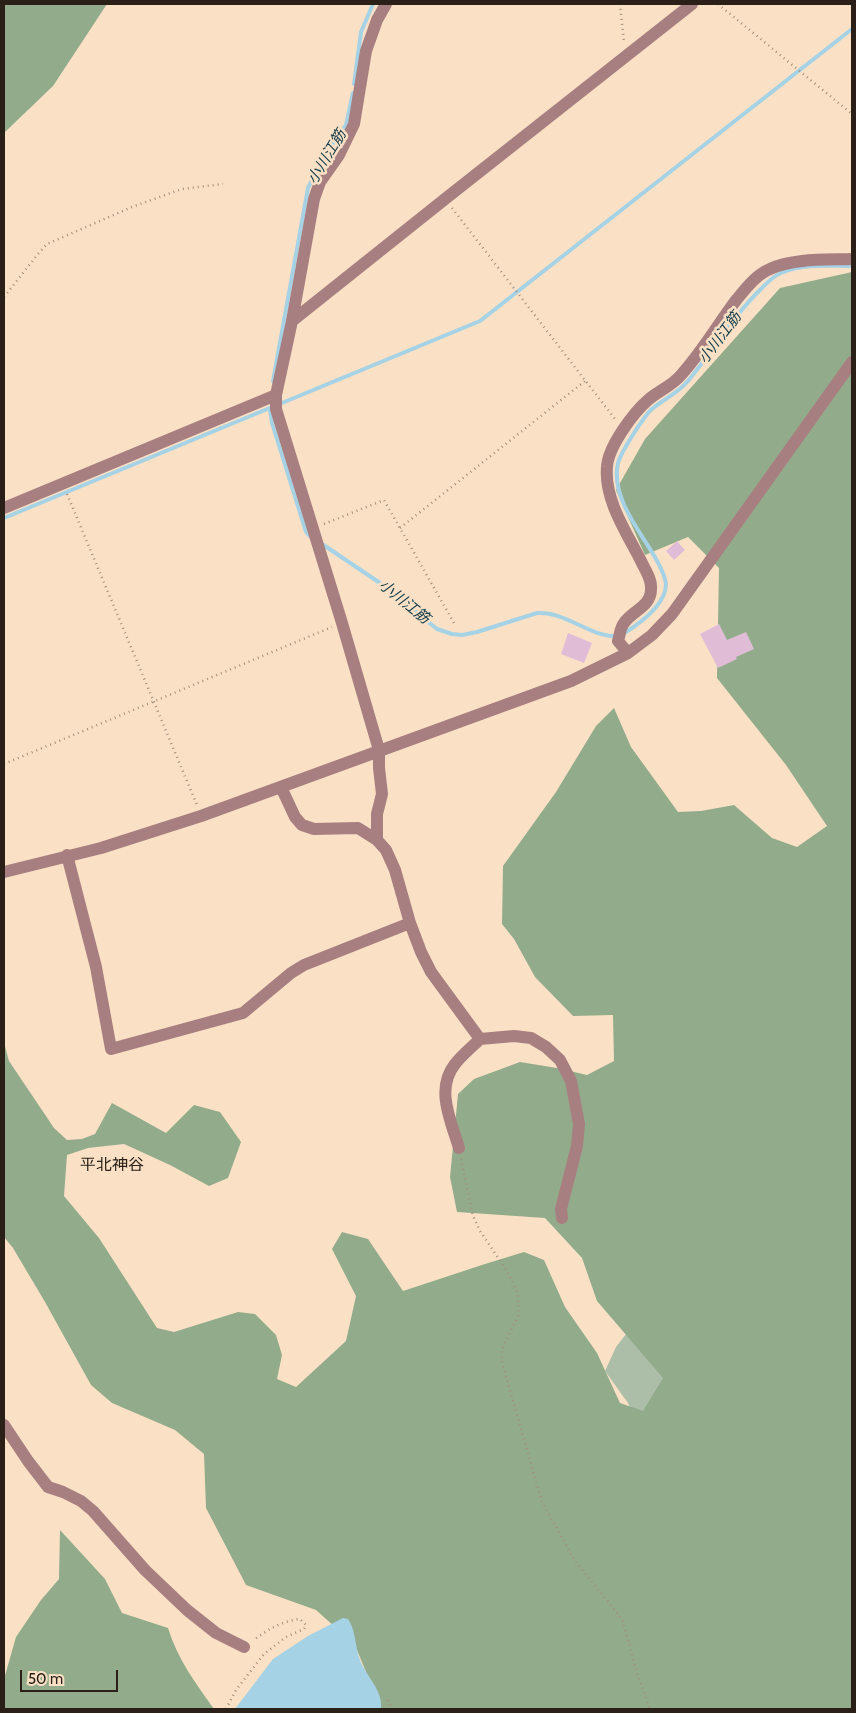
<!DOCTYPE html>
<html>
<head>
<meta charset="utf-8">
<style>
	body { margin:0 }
	#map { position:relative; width:856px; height:1713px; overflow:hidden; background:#fae1c6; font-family:Cabin,sans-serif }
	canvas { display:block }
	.frame { position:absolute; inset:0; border:5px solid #2a2017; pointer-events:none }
	.scale { position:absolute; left:20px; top:1670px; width:98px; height:22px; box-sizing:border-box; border:2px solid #2a2017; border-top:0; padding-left:6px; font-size:15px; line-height:18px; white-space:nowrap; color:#2a2017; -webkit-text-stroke:4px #fae1c6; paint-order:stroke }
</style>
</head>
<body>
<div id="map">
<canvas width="856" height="1713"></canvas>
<div class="frame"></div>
<div class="scale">50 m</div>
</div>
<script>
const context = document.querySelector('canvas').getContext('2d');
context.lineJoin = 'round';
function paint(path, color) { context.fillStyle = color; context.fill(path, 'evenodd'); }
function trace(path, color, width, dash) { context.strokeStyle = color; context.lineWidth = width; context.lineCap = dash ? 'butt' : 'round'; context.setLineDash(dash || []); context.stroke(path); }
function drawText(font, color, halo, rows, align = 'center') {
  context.font = font + ' Cabin,"Noto Sans JP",sans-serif'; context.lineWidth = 5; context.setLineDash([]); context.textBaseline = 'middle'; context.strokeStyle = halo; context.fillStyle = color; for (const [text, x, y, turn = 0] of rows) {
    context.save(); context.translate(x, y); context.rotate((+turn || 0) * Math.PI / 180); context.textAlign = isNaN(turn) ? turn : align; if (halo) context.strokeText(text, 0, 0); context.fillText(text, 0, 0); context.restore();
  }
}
const green = new Path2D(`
	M633,1325L684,1368L638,1426L628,1403L605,1371L616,1347Z`);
const forest = new Path2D(`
	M4,4H107L53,86L4,133Z
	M852,272V1709H381L355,1645L316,1610L246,1585L206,1508L204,1454L175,1430L112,1403L91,1385L45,1302L13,1248L4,1237V1043L9,1061L54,1128L67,1140L82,1139L95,1134L112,1103L166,1133L194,1105L220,1112L241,1142L228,1178L209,1186L170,1165L124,1144L88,1148L67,1155L64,1196L99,1238L157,1328L174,1332L238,1312L255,1314L276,1335L282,1355L277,1379L296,1387L346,1341L356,1296L332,1249L342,1232L368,1239L403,1291L485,1264L524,1252L544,1260L565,1307L597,1353L620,1403L643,1411L663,1378L597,1301L582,1258L545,1218L457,1212L450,1177L458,1094L474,1079L520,1062L557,1068L587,1075L614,1061L613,1015L573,1016L535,977L514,939L502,924L503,866L556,792L596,726L614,708L631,747L678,812L701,811L734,805L772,838L797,847L827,826L786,765L717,678L719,568L688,537L645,555L616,490L645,439L780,288Z
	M60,1530L105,1579L122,1613L168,1628C177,1658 196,1684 214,1709H4V1679L16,1637L41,1600L59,1579Z`);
const water = new Path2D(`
	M343,1618L348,1619C356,1630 355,1647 360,1660C366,1677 383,1689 381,1709H235L273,1659L308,1636Z`);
const stream = new Path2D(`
	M354,84L361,32L373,4
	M273,381L308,188L325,154L346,125L353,93
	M270,410L272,423L306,532L312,538
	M4,518L480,321L852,29
	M322,544L380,583L437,629L452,634L462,635L477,632L537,613C565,611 590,637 616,636
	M623,634C639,624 666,605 666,584C665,576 660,566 656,559C641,532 610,497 618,463C621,452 644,416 652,409C664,399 678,393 688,381C713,351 733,316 761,289C767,283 773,276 781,273C803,263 829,266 852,266`);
const building = new Path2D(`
	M677,541L685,550L674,560L666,551Z
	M719,624L727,640L746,632L754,649L736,657L737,659L718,668L700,634Z
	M568,633L592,643L584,663L561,654Z`);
const path = new Path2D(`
	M620,4L624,42
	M718,4L852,114
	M452,208L615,419
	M4,297L38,254L47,244L132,207L182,189L223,184
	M67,494L197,805
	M324,524L384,500L454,623
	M400,528L585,381
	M4,764L332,627
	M461,1159L473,1216L480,1231L509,1274L518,1295L519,1314L502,1349V1362L542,1502L575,1561L622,1619L638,1676L650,1709
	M388,1700L392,1709
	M226,1709L236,1690L264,1654L286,1637L304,1629L306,1625L300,1619C283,1621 268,1629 254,1640`);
const minor = new Path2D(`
	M292,321L445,199L692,4
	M276,395V409L342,623L379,750V768L382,794L377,814V840
	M4,508L276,395L292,321L314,199L320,182L339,155L354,124L366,51L377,20L386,4
	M628,653L618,641C620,635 620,628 624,623C633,610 651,607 651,589C652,579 645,570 641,561C627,533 604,500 607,467C608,447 633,413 648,400C658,391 672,386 681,375C702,352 718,324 737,299C747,287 756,275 770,269C793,258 827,260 852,259
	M281,787L295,817L302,825L314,829L358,828L377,840L386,850L395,870L410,923L421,952L431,972L480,1039C472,1047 462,1055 455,1064C435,1089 451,1121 459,1148
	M67,855L96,967L111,1049L243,1013L291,973L304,965L410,923
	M4,872L101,848L201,816L571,681L628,653L652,635L672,614L852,362
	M480,1039L514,1036L531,1038L546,1047L560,1060L571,1081L579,1124L577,1146L561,1209L562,1218
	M4,1425L28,1461L48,1487L63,1492L81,1501L93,1511L145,1570L187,1610L216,1633L244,1647`);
const waterNames = [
	["小川江筋",327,157,-59],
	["小川江筋",720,338,-53],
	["小川江筋",404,602,39]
];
const quarterNames = [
	["平北神谷",112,1165]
];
paint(green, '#acbda8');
paint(forest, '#92ac8b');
paint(water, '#a5d2e5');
trace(stream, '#a5d2e5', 4);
paint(building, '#e1bcd7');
trace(path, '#a2907c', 2.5, [1, 4]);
trace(minor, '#a87f80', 12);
drawText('italic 15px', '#133b49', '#fae1c6', waterNames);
drawText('16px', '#2a2017', '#fae1c6', quarterNames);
</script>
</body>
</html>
